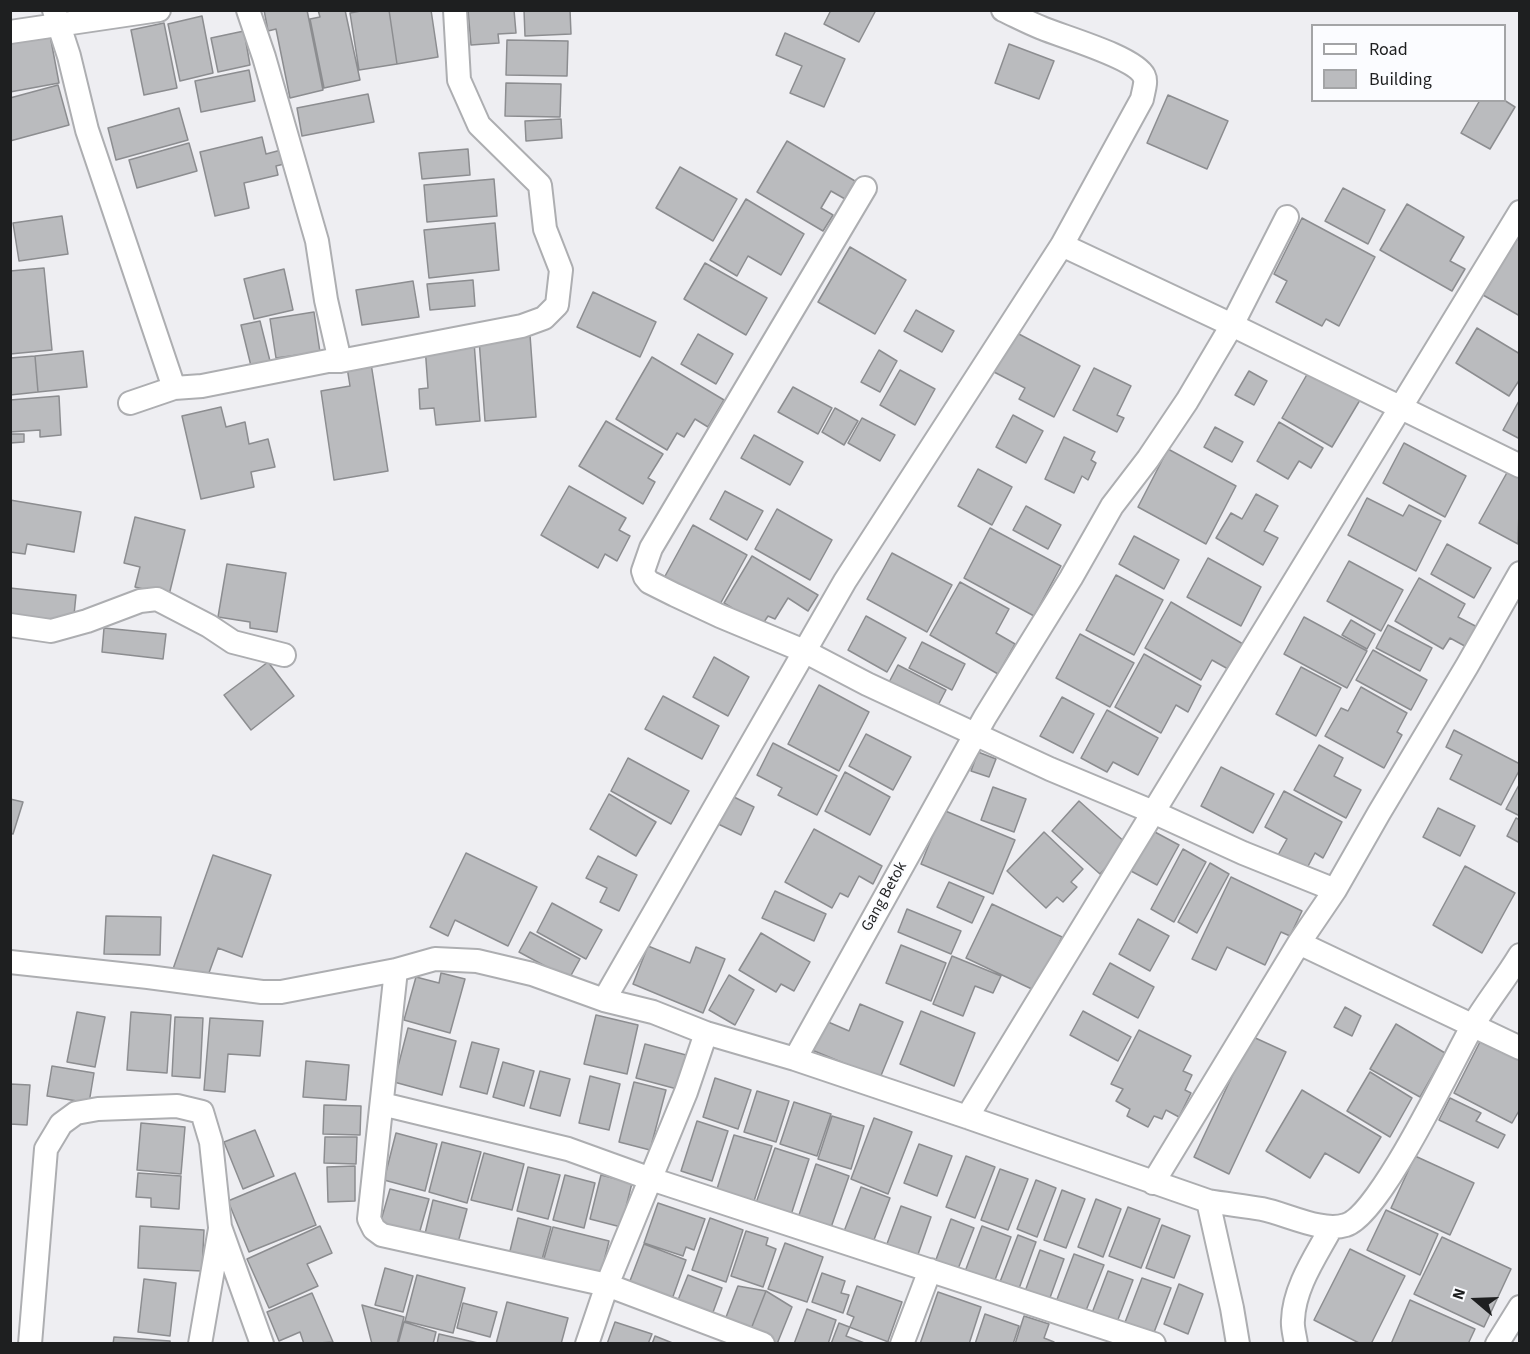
<!DOCTYPE html>
<html>
<head>
<meta charset="utf-8">
<style>
	body { margin:0 }
	#map { position:relative; width:1530px; height:1354px; overflow:hidden; background:#eeeef2; font-family:"Source Sans 3",sans-serif }
	canvas { display:block }
	.frame { position:absolute; inset:0; border:12px solid #1e1f20; pointer-events:none }
	.legend { position:absolute; left:1311px; top:24px; width:195px; height:78px; box-sizing:border-box; background:#fbfcff; border:2px solid #a3a4a6; margin:0; padding:8px 10px; list-style:none; font-size:18px; color:#1e1f20 }
	.legend li { display:flex; align-items:center; gap:12px; height:30px }
	.legend b { width:30px; border:2px solid #a3a4a6 }
	.north { position:absolute; left:1446px; top:1270px; width:60px; height:60px; -webkit-text-stroke:4px #fbfcff; paint-order:stroke; rotate:289deg; font-size:16px; font-weight:700; line-height:24px; text-align:center; color:#1e1f20 }
	.north::after { content:''; display:block; margin:auto; width:21px; height:27px; background:#1e1f20; clip-path:polygon(50% 0,100% 100%,50% 72%,0 100%) }
</style>
</head>
<body>
<div id="map">
<canvas width="1530" height="1354"></canvas>
<div class="frame"></div>
<ul class="legend">
<li><b style="height:8px;background:#fff"></b>Road</li>
<li><b style="height:16px;background:#babbbe"></b>Building</li>
</ul>
<div class="north">N</div>
</div>
<script>
const context = document.querySelector('canvas').getContext('2d');
context.lineJoin = 'round';
function paint(path, color) { context.fillStyle = color; context.fill(path, 'evenodd'); }
function trace(path, color, width, dash) { context.strokeStyle = color; context.lineWidth = width; context.lineCap = dash ? 'butt' : 'round'; context.setLineDash(dash || []); context.stroke(path); }
function drawText(font, color, halo, rows, align = 'center') {
  context.font = font + ' "Source Sans 3",sans-serif'; context.lineWidth = 4.5; context.setLineDash([]); context.textBaseline = 'middle'; context.strokeStyle = halo; context.fillStyle = color; for (const [text, x, y, turn = 0] of rows) {
    context.save(); context.translate(x, y); context.rotate((+turn || 0) * Math.PI / 180); context.textAlign = isNaN(turn) ? turn : align; if (halo) context.strokeText(text, 0, 0); context.fillText(text, 0, 0); context.restore();
  }
}
const building = new Path2D(`
	M264,10H307L323,90L290,98L276,29L268,31Z
	M318,10H345L360,80L324,88L310,19L320,17Z
	M366,10H389L397,64L359,70L350,13Z
	M389,10H431L438,57L397,64Z
	M468,10H514L516,33L498,34L499,43L471,45Z
	M524,10H570L571,34L525,36Z
	M831,10H876L859,42L824,24Z
	M202,16L213,73L180,81L168,24Z
	M164,23L177,88L144,95L131,30Z
	M244,31L250,65L218,72L211,38Z
	M785,33L845,59L824,107L790,93L802,66L776,55Z
	M50,35L59,83L10,92V43Z
	M507,40L568,41L567,76L506,75Z
	M1009,44L1054,61L1039,99L995,83Z
	M249,70L255,101L201,112L195,81Z
	M506,83L561,84L560,117L505,116Z
	M58,85L69,125L10,141V98Z
	M368,94L374,122L302,136L297,108Z
	M1168,95L1228,121L1207,169L1147,143Z
	M1480,100H1504L1515,107L1490,149L1461,133Z
	M179,108L188,140L116,160L108,128Z
	M561,119L562,138L526,141L525,121Z
	M262,137L266,154L281,150L284,164L276,166L278,175L244,183L249,208L215,216L200,152Z
	M787,141L855,181L845,199L831,191L821,208L833,215L823,231L757,192Z
	M189,143L197,171L137,188L129,160Z
	M468,149L470,175L422,179L419,153Z
	M680,167L737,199L713,241L656,208Z
	M494,179L497,216L427,222L424,185Z
	M1343,188L1385,210L1368,244L1325,221Z
	M746,199L804,234L781,275L748,256L737,276L710,260Z
	M1407,204L1464,237L1450,261L1465,269L1452,291L1380,250Z
	M62,216L68,254L19,261L13,223Z
	M1302,218L1375,257L1339,326L1326,319L1322,326L1276,302L1287,281L1274,274Z
	M495,223L499,270L429,278L424,230Z
	M1516,239L1520,241V316L1483,295Z
	M850,247L906,280L875,334L818,302Z
	M705,263L767,298L746,335L684,299Z
	M44,268L52,350L10,354V271Z
	M284,269L293,310L254,319L244,279Z
	M473,280L475,306L430,310L427,284Z
	M413,281L419,317L362,325L356,290Z
	M593,292L656,322L640,357L577,327Z
	M916,310L954,331L942,352L904,331Z
	M314,312L320,352L276,358L270,319Z
	M260,321L270,361L251,366L241,325Z
	M1477,328L1520,354V379L1509,396L1456,363Z
	M1015,332L1080,366L1054,417L1019,399L1025,388L994,372Z
	M698,334L733,354L716,384L681,364Z
	M530,335L536,417L485,421L479,339Z
	M474,342L480,421L436,425L434,408L420,409L419,389L428,388L425,346Z
	M879,350L897,361L880,392L861,382Z
	M83,351L87,387L38,392L35,356Z
	M35,356L38,392L10,395V358Z
	M370,357L388,471L334,480L321,391L350,386L346,361Z
	M652,357L724,400L708,427L695,419L684,437L677,433L667,450L616,419Z
	M1094,368L1131,386L1117,415L1124,418L1117,432L1073,410Z
	M900,370L935,389L915,425L880,405Z
	M1249,371L1267,381L1254,405L1235,395Z
	M1309,371L1360,400L1332,447L1282,418Z
	M793,387L832,408L818,434L778,412Z
	M59,396L61,435L40,437V430L10,432V400Z
	M1520,399V439L1503,430Z
	M221,407L226,427L245,422L249,444L268,439L275,467L251,472L254,487L201,499L182,416Z
	M835,408L858,421L844,445L822,432Z
	M1013,415L1043,431L1026,463L996,447Z
	M862,418L895,435L880,461L848,443Z
	M606,421L663,454L648,478L655,482L643,504L579,466Z
	M1279,422L1323,448L1311,468L1299,461L1288,479L1257,461Z
	M1215,427L1243,442L1232,462L1204,447Z
	M10,434H24V442L10,443Z
	M754,435L803,462L790,485L741,458Z
	M1064,437L1095,452L1091,460L1096,463L1088,480L1082,476L1074,493L1045,479Z
	M1404,443L1466,476L1445,517L1383,483Z
	M1168,449L1236,486L1206,544L1138,507Z
	M978,469L1012,487L992,525L958,506Z
	M1509,469L1520,475L1518,544L1479,523Z
	M569,486L626,518L619,530L630,536L617,561L605,554L598,568L541,535Z
	M725,491L763,511L747,540L710,519Z
	M1256,494L1278,506L1264,531L1278,538L1263,565L1216,538L1231,513L1242,519Z
	M1367,498L1403,516L1409,505L1441,521L1416,571L1348,535Z
	M10,500L81,512L74,552L27,544L25,554L10,552Z
	M1026,506L1061,525L1048,549L1013,530Z
	M777,509L832,540L810,580L755,549Z
	M135,517L185,530L169,595L135,587L140,567L124,563Z
	M693,525L747,555L718,608L664,578Z
	M990,528L1061,566L1034,616L964,578Z
	M1134,536L1179,560L1164,589L1119,564Z
	M1447,544L1491,568L1474,598L1431,574Z
	M892,553L952,585L927,632L867,599Z
	M752,556L818,595L808,611L788,598L775,619L768,616L762,625L729,613L732,608L724,603Z
	M1208,558L1261,587L1241,626L1187,597Z
	M1349,561L1403,590L1381,631L1327,601Z
	M227,564L286,573L277,632L250,628V622L218,617Z
	M1116,575L1163,600L1134,655L1086,630Z
	M1419,578L1465,604L1458,617L1483,630L1472,650L1450,638L1443,649L1395,621Z
	M960,582L1009,609L996,633L1015,644L998,674L930,635Z
	M10,588L76,595L73,625L10,618Z
	M1171,602L1243,644L1228,669L1212,660L1201,680L1145,648Z
	M866,616L906,638L887,672L848,650Z
	M1304,617L1367,651L1347,688L1284,654Z
	M1351,620L1375,634L1367,649L1342,635Z
	M1388,625L1432,648L1420,671L1376,648Z
	M104,628L166,634L163,659L102,652Z
	M1080,634L1134,663L1110,707L1056,678Z
	M922,642L965,664L952,690L909,668Z
	M1373,650L1427,680L1411,710L1356,680Z
	M1144,654L1201,686L1188,712L1176,705L1161,733L1115,707Z
	M714,657L749,677L728,716L693,697Z
	M268,662L294,696L251,730L224,695Z
	M898,665L946,690L934,713L886,688Z
	M1301,667L1341,688L1316,736L1276,714Z
	M819,685L869,712L839,771L788,744Z
	M1361,687L1407,713L1397,732L1402,735L1384,768L1325,736L1341,708L1348,711Z
	M663,696L719,726L702,759L645,729Z
	M1062,697L1094,714L1073,753L1040,736Z
	M1107,710L1158,738L1138,775L1113,762L1107,772L1081,758Z
	M1454,730L1520,764V769L1501,805L1450,779L1462,755L1446,747Z
	M866,734L911,757L893,790L849,766Z
	M773,743L837,776L817,815L778,795L782,788L757,775Z
	M1319,745L1343,758L1334,776L1361,790L1346,818L1294,790Z
	M978,752L996,759L989,777L971,771Z
	M628,758L689,791L671,824L611,791Z
	M1221,767L1274,794L1253,833L1201,806Z
	M845,772L890,797L870,835L825,811Z
	M1520,783V816L1506,809Z
	M993,787L1026,799L1014,832L981,820Z
	M1284,791L1342,822L1323,858L1315,853L1306,870L1278,855L1287,839L1265,827Z
	M609,794L656,822L636,856L590,829Z
	M728,794L754,807L741,835L714,822Z
	M10,799L23,802L13,834L10,833Z
	M1079,801L1127,844L1100,874L1052,831Z
	M1438,808L1475,826L1460,856L1423,837Z
	M943,810L1015,840L993,894L921,864Z
	M1516,818L1520,820V843L1507,836Z
	M814,829L882,866L873,884L859,876L848,897L840,893L832,908L785,882Z
	M1153,831L1179,845L1157,885L1131,871Z
	M1044,832L1083,869L1071,882L1077,887L1063,902L1057,897L1046,908L1007,871Z
	M1183,849L1206,862L1174,922L1151,909Z
	M466,853L537,887L508,946L455,920L448,936L430,927Z
	M213,855L271,875L242,957L218,948L206,981L173,969Z
	M598,856L637,875L619,911L600,902L607,888L586,878Z
	M1210,863L1229,874L1197,933L1178,922Z
	M1465,866L1515,893L1482,953L1433,925Z
	M1231,877L1302,911L1290,936L1281,932L1265,965L1227,947L1216,970L1192,959Z
	M949,882L984,897L972,923L937,907Z
	M775,891L826,914L814,941L762,918Z
	M552,903L602,930L586,959L537,932Z
	M992,904L1062,937L1036,991L966,958Z
	M907,909L961,931L951,954L898,932Z
	M106,916L161,917L160,955L104,954Z
	M1138,919L1169,936L1150,971L1119,954Z
	M530,932L580,959L569,979L519,952Z
	M761,933L810,962L794,991L781,984L776,992L739,970Z
	M901,945L946,963L931,1001L886,983Z
	M648,946L690,963L696,947L725,959L703,1013L633,984Z
	M952,956L1001,976L993,993L975,986L963,1016L933,1004Z
	M1110,963L1154,987L1138,1018L1093,994Z
	M441,973L465,979L450,1033L404,1020L416,977L439,983Z
	M729,975L754,990L735,1025L709,1010Z
	M860,1004L903,1022L880,1078L807,1048L819,1018L849,1031Z
	M1345,1007L1361,1016L1352,1036L1334,1027Z
	M921,1011L975,1033L954,1086L900,1064Z
	M1083,1011L1131,1037L1118,1061L1070,1035Z
	M77,1012L105,1017L95,1067L67,1062Z
	M131,1012L171,1015L167,1073L127,1070Z
	M596,1015L638,1025L627,1074L584,1064Z
	M175,1017L203,1018L200,1078L172,1076Z
	M210,1018L263,1021L260,1056L228,1054L225,1092L204,1090Z
	M1396,1024L1445,1053L1420,1097L1370,1069Z
	M408,1028L456,1041L442,1095L394,1082Z
	M1139,1030L1191,1056L1183,1071L1192,1075L1185,1090L1191,1093L1179,1117L1166,1110L1162,1119L1154,1116L1148,1127L1127,1116L1130,1109L1116,1101L1123,1089L1111,1084Z
	M1251,1036L1286,1052L1229,1174L1194,1157Z
	M1483,1036L1520,1055V1109L1512,1123L1454,1093Z
	M472,1042L499,1049L487,1094L460,1087Z
	M645,1044L686,1055L677,1089L636,1078Z
	M306,1061L349,1065L346,1100L303,1097Z
	M503,1062L534,1071L524,1106L493,1097Z
	M52,1066L94,1073L89,1103L47,1096Z
	M540,1071L570,1079L560,1116L530,1108Z
	M1370,1072L1412,1098L1390,1137L1347,1111Z
	M590,1076L620,1084L609,1130L579,1123Z
	M715,1078L751,1090L738,1129L703,1117Z
	M634,1082L666,1090L650,1150L619,1142Z
	M10,1084L30,1085L27,1125L10,1124Z
	M1302,1090L1381,1137L1359,1173L1325,1153L1310,1178L1266,1151Z
	M757,1091L789,1101L776,1142L744,1132Z
	M1450,1098L1481,1113L1476,1121L1505,1135L1498,1148L1439,1120Z
	M794,1102L831,1114L817,1156L780,1144Z
	M324,1105L361,1106L360,1135L323,1134Z
	M832,1116L864,1126L851,1169L818,1159Z
	M874,1118L912,1132L888,1194L851,1179Z
	M697,1121L728,1131L712,1181L681,1171Z
	M141,1123L185,1127L181,1174L137,1170Z
	M255,1130L274,1176L243,1189L224,1142Z
	M396,1133L437,1144L425,1191L384,1180Z
	M734,1135L772,1146L754,1201L717,1189Z
	M325,1137H357L356,1164L324,1163Z
	M442,1142L481,1152L467,1203L429,1192Z
	M919,1144L952,1156L937,1196L904,1183Z
	M775,1148L809,1159L791,1215L756,1203Z
	M484,1153L524,1164L512,1210L471,1200Z
	M966,1156L995,1167L975,1218L946,1207Z
	M1415,1156L1474,1183L1450,1235L1391,1208Z
	M816,1164L849,1176L828,1236L796,1224Z
	M355,1166V1201L328,1202L327,1167Z
	M528,1167L560,1175L548,1219L517,1211Z
	M1000,1169L1028,1179L1008,1230L981,1220Z
	M138,1173L181,1176L179,1209L151,1207V1198L136,1197Z
	M295,1173L316,1225L249,1252L228,1201Z
	M565,1175L595,1183L584,1228L553,1220Z
	M601,1175L632,1183L621,1227L590,1219Z
	M1036,1180L1056,1188L1037,1237L1017,1229Z
	M861,1187L890,1198L872,1245L843,1234Z
	M390,1189L429,1199L419,1234L380,1224Z
	M1062,1190L1085,1199L1066,1248L1044,1240Z
	M1096,1199L1121,1209L1103,1257L1078,1247Z
	M433,1200L467,1209L457,1246L424,1238Z
	M658,1203L705,1219L694,1250L686,1247L683,1256L644,1243Z
	M901,1206L931,1217L915,1263L884,1252Z
	M1128,1207L1160,1219L1141,1268L1109,1256Z
	M1386,1210L1438,1234L1420,1275L1367,1250Z
	M518,1218L551,1227L541,1263L509,1255Z
	M710,1218L743,1230L726,1282L692,1270Z
	M951,1219L974,1228L956,1274L934,1265Z
	M1162,1225L1190,1236L1174,1278L1146,1268Z
	M140,1226L204,1230L202,1271L138,1268Z
	M320,1226L332,1253L307,1264L318,1286L269,1308L247,1259Z
	M982,1226L1011,1237L992,1288L963,1277Z
	M553,1227L609,1241L600,1277L543,1262Z
	M746,1231L768,1238L766,1245L776,1249L763,1287L731,1276Z
	M1018,1235L1036,1242L1017,1294L998,1287Z
	M1442,1237L1511,1269L1484,1327L1414,1294Z
	M785,1243L823,1257L807,1302L768,1289Z
	M644,1244L686,1260L671,1302L628,1286Z
	M1350,1249L1405,1276L1371,1344H1361L1314,1320Z
	M1040,1250L1064,1259L1047,1306L1023,1297Z
	M1074,1254L1104,1265L1085,1313L1056,1302Z
	M385,1268L413,1276L403,1312L375,1305Z
	M1108,1271L1133,1280L1117,1322L1092,1313Z
	M822,1273L845,1281L841,1293L849,1295L843,1313L812,1302Z
	M417,1275L465,1288L453,1333L405,1321Z
	M688,1275L722,1288L709,1323L674,1310Z
	M1142,1278L1171,1288L1153,1335L1124,1325Z
	M144,1279L176,1283L170,1336L138,1332Z
	M1179,1284L1203,1294L1188,1334L1164,1324Z
	M738,1286L766,1291L751,1329L723,1325Z
	M857,1286L902,1302L887,1344H867L846,1336L854,1317L847,1314Z
	M766,1291L792,1307L777,1344H773L751,1329Z
	M938,1292L981,1307L969,1344H920Z
	M312,1293L333,1342L304,1344L300,1332L279,1341L267,1312Z
	M1410,1300L1475,1329L1468,1344H1391Z
	M507,1302L568,1318L561,1344H496Z
	M463,1303L497,1312L490,1337L457,1328Z
	M362,1305L404,1317L397,1344H372Z
	M807,1309L836,1320L828,1344H794Z
	M985,1314L1019,1326L1013,1344H975Z
	M1024,1316L1049,1324L1044,1338L1054,1342V1344H1015Z
	M404,1322L436,1332L433,1344H398Z
	M615,1322L652,1334L648,1344H607Z
	M839,1323L891,1343L890,1344H831Z
	M439,1334L478,1343V1344H437Z
	M655,1336L675,1344H652Z
	M114,1337L170,1341V1344H113Z`);
const street = new Path2D(`
	M54,10L69,56L87,130L174,388
	M248,10L264,57L317,241L326,300L340,361
	M10,32L159,10
	M865,188L651,548L643,571L645,577L649,582L675,595L720,616L804,651L867,684L1050,769L1153,812L1243,853L1335,890
	M1062,245L1232,325L1520,466
	M130,403L174,388L202,386L328,361H340L522,326L544,318L557,305L561,270L545,229L540,185L479,125L459,80L455,10
	M10,625L51,631L87,621L140,601L157,599L209,626L233,642L284,655
	M1299,943L1520,1048
	M10,962L148,977L262,992H281L396,970L435,959L477,961L532,974L604,1000L653,1012L706,1033L795,1059L967,1117L1208,1201L1232,1308L1238,1344
	M396,970L369,1219L374,1229L382,1235L607,1285L763,1344
	M604,1000L845,581L1062,245L1142,99C1143,92 1147,82 1144,76C1135,57 1063,37 1042,28C1029,23 1016,16 1003,10
	M795,1059L985,717L1071,578L1112,506L1148,459L1187,401L1232,325L1287,217
	M382,1104L568,1149L651,1179L1154,1344
	M967,1117L1520,212
	M1153,1183L1299,943L1335,890L1379,813L1467,666L1520,573
	M1208,1201C1226,1204 1245,1206 1262,1209C1287,1214 1322,1233 1346,1225C1380,1215 1451,1064 1472,1027C1486,1003 1505,980 1520,955
	M30,1344L46,1149L61,1124L76,1113L98,1109L177,1106L202,1112L211,1142L220,1227L262,1344
	M200,1344L220,1229
	M587,1344L607,1285L686,1092L706,1033
	M902,1344L930,1270
	M1296,1344C1295,1336 1292,1327 1293,1320C1294,1287 1316,1256 1331,1228
	M1497,1344L1520,1307`);
const streetNames = [
	["Gang Betok",885,897,-61]
];
paint(building, '#babbbe');
trace(building, '#8c8d90', 1.5);
trace(street, '#adaeb1', 26);
trace(street, '#fff', 22);
drawText('16px', '#1e1f20', '#fbfcff', streetNames);
</script>
</body>
</html>
